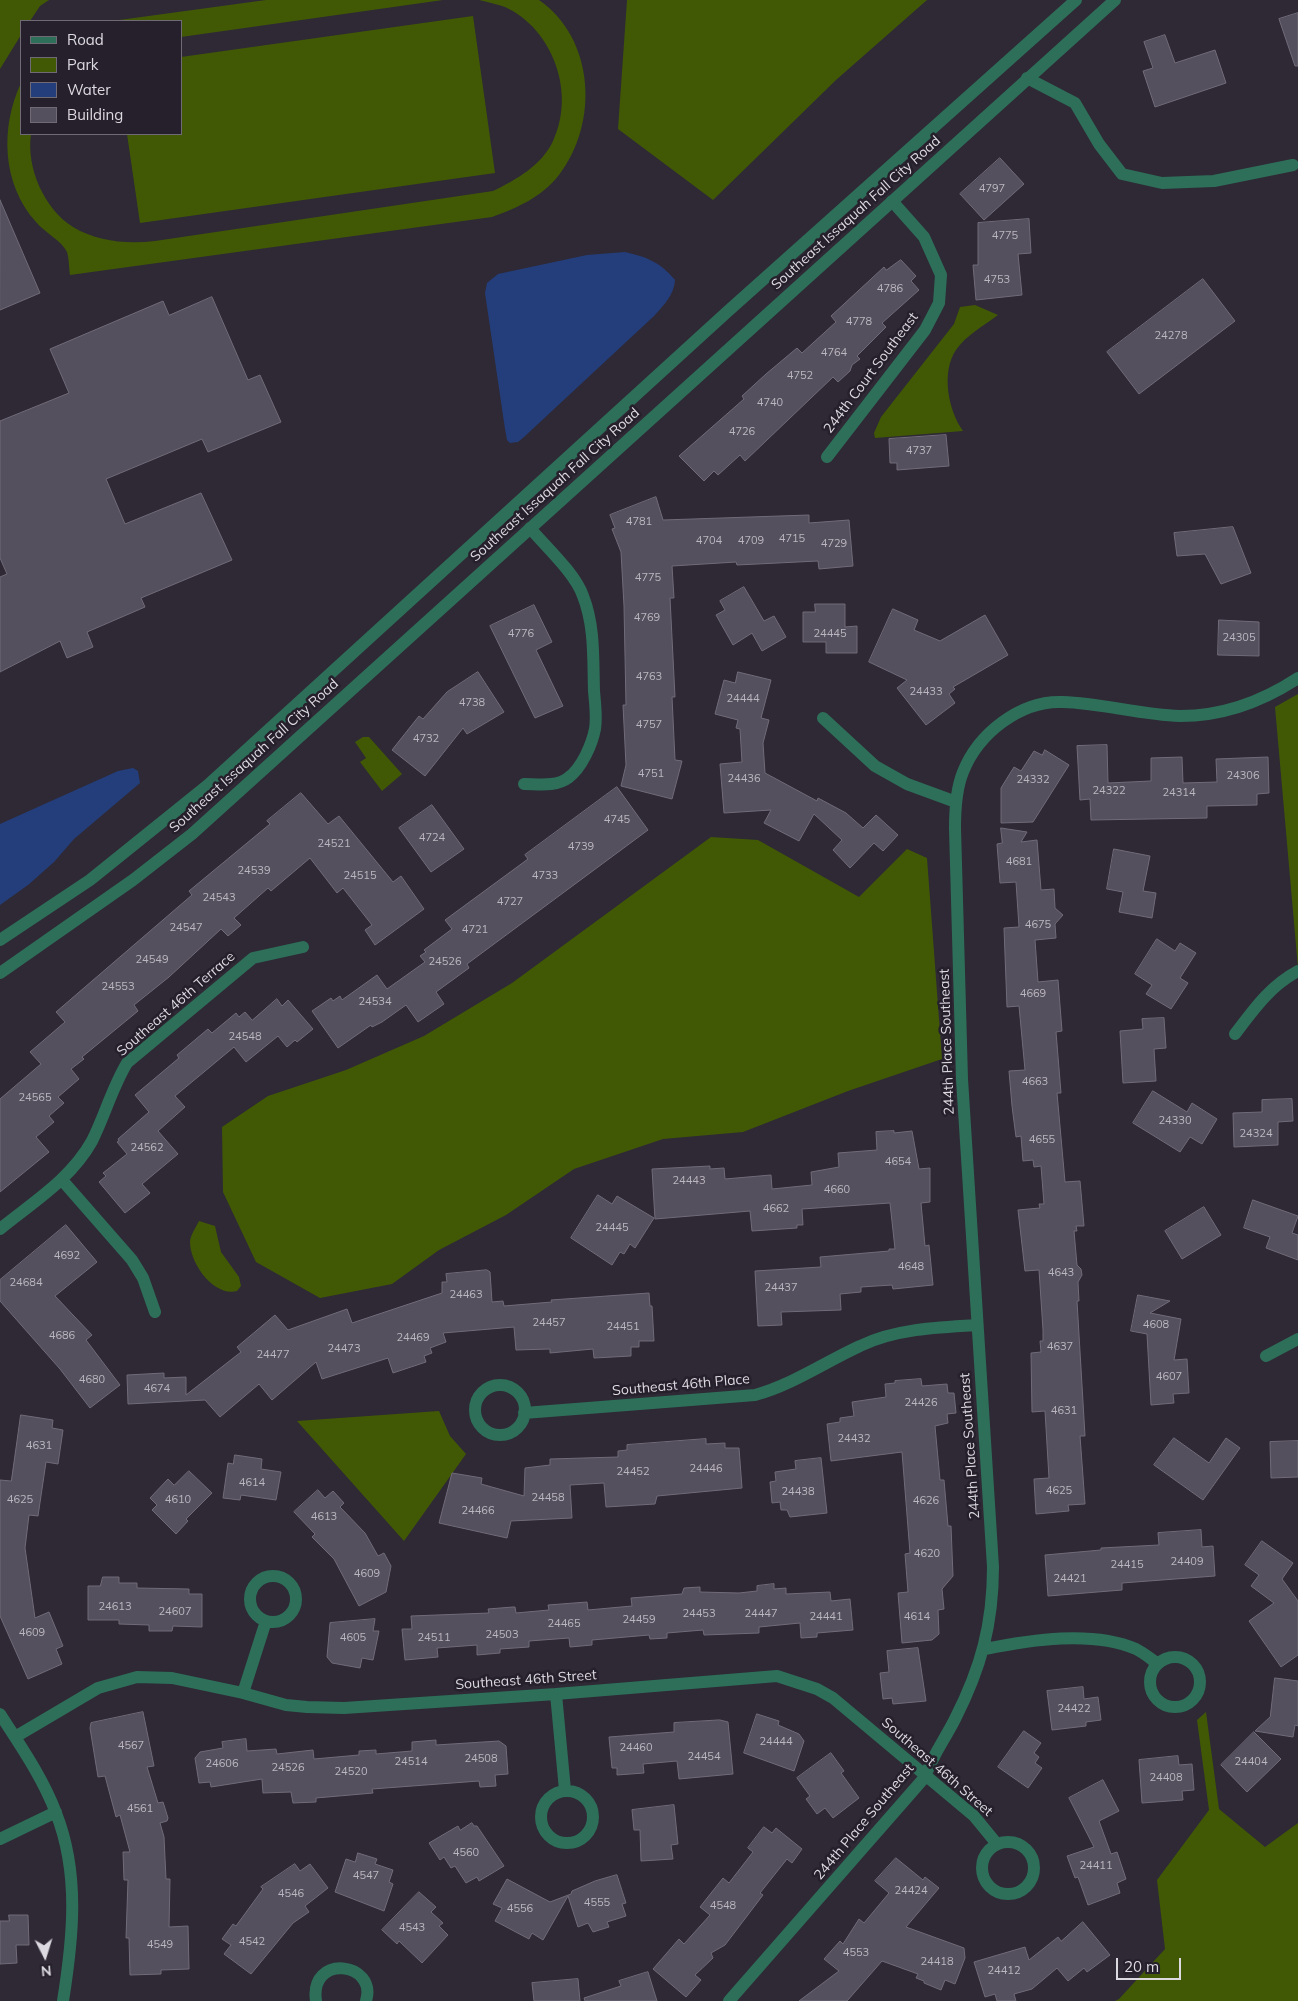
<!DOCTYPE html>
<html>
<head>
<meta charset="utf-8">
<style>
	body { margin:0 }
	#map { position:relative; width:1298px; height:2001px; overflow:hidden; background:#2e2935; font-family:Mulish,sans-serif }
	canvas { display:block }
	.legend { position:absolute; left:20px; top:20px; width:162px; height:115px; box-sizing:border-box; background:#25202b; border:1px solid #6f6a74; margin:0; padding:6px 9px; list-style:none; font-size:15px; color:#ddd9e1 }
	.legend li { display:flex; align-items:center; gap:10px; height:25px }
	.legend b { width:25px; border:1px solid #6f6a74 }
	.north { position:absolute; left:20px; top:1931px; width:50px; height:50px; -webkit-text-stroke:4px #25202b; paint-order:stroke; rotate:175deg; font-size:14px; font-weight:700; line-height:20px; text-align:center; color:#ddd9e1 }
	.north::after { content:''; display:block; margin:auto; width:18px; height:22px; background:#ddd9e1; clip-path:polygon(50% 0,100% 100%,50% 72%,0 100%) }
	.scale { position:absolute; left:1116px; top:1958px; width:65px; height:22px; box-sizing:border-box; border:2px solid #ddd9e1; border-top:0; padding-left:6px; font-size:15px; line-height:18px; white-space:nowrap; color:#ddd9e1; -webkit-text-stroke:4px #25202b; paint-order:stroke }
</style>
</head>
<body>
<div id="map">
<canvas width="1298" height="2001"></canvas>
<ul class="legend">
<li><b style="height:6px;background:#2e6f59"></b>Road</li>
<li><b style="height:14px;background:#415905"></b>Park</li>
<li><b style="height:14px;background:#243e7b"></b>Water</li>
<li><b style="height:14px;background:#55505d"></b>Building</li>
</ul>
<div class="north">N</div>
<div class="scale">20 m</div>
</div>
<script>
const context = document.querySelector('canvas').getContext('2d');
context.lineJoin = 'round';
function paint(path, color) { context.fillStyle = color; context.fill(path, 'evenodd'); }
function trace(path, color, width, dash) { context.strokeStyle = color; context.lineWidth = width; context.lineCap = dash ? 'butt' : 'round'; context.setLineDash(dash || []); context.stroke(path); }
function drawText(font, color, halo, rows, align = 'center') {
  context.font = font + ' Mulish,sans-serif'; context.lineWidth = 5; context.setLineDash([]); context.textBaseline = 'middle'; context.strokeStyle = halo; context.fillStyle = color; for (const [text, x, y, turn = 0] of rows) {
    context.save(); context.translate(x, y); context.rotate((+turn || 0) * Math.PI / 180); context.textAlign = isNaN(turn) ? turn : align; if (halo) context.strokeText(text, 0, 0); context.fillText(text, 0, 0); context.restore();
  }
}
const green = new Path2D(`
	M0,0H49L40,6L30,21H21V35L0,69Z
	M266,0H443L181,37V21H112Z
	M479,0H539C595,39 599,123 559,175C542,197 517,208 492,217L70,275C69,268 69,258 67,252C62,241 44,232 36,222C2,184 0,128 21,83V134H31C26,167 44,209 73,227C98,242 127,244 155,241L493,191C516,180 542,165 553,141C576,93 553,29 505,7C497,4 487,2 479,0Z
	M627,0H927L836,80L713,200L618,129Z
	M473,16L495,173L140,223L127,134H181V57Z
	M975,305L998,315C985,325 965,336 956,350C941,372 948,410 963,431L875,438L874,433L881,417L954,324L960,307Z
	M1298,694V968L1275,707Z
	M363,737H369L402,774L382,791L360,762L366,758L355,742Z
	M711,837L758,840L859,897L907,849L927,858L942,1059L848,1091L743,1132L663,1139L574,1169L506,1215L439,1250L392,1284L320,1298L256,1262L223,1192L222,1127L268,1096L346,1070L424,1036L512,983Z
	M199,1221L215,1226L221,1252L239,1277L241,1286L237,1291C214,1297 190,1264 190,1242C190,1236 196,1227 199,1221Z
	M439,1411L450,1436L466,1454L404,1541L297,1421Z
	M1206,1712L1219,1809L1265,1847L1298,1823V2001H1115L1119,1999L1165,1949L1157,1880L1209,1810L1197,1720Z`);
const water = new Path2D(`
	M625,252C647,257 660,262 675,280C674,295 664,305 654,316L524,437L518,442L510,443L507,440L505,429L485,293L487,283L498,274L587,255Z
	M133,768L138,771L140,783L74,839L54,862L28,885L0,905V824L118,771Z`);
const building = new Path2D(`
	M1298,13V66H1295L1279,19Z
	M1165,35L1175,63L1215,50L1226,83L1155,107L1143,71L1153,68L1144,42Z
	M1000,158L1024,184L984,220L960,194Z
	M0,200L40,293L0,310Z
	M1029,219L1031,253L1018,254L1022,295L976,300L973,265H978V223Z
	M901,260L916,276L911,281L919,290L882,323L886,327L857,356L860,359L852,365L850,371L838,382L833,377L745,461L740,455L718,475L714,471L704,481L679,456L744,399L742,396L766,374L797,348L802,353L836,322L831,316L884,267L886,270Z
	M1203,279L1235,321L1139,394L1107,352Z
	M212,297L248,380L260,375L281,422L208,452L202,439L106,479L125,524L201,493L232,560L141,598L145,607L87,632L93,647L67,658L60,641L0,672V577L7,574L0,558V421L69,393L50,349L163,301L169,315Z
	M946,435L949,466L897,470V463H890L889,439Z
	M656,497L663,520L809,515V523L849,520L853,566L819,569L818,561L737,565L736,562L672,566L674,598H670L675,697H672L675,760L682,761L672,799L621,786L626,765L623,705H626L624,606L621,552L612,529L615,528L610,515Z
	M1233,527L1251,573L1221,584L1205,554L1177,556L1174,533Z
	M744,587L764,621L774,616L786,637L762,651L752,633L733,645L716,615L725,610L720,601Z
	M815,604H845V627L857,626V653H826V642H803V612H815Z
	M534,605L552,642L536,650L563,706L535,718L490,626Z
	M893,609L918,620L914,630L940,641L985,615L1008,655L953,687L955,689L949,694L955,703L926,725L897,688L907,680L869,662Z
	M1219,620L1259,622V656L1218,655Z
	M478,672L504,712L467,734L463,728L425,776L392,750L419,716L423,719L447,692Z
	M738,672L771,680L761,718L769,720L763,743L765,773L817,801L818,798L846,813L863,828L876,815L898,835L883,851L874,843L850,868L833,850L842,840L814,814L799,841L764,823L771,810L724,813L720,764L742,762L740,729L736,728L738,720L715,714L724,680L735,683Z
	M1107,745L1108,783L1151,781V758L1182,757L1183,783L1217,782L1216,759L1268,757L1269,793L1257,794V805L1207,806V818L1091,820L1090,799L1080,800L1077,746Z
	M1045,750L1069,765L1033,822L1001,823V788L1014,767L1021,771L1034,751L1042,755Z
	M617,787L648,830L467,964L469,968L436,992L444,1004L418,1022L406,1005L382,1022L372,1027L371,1025L338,1048L312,1011L331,998L333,1001L340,996L342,1000L377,975L387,989L425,962L420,956L426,952L424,950L452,929L445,920L528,859L525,855Z
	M301,793L328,824L339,816L393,882L401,876L424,909L375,945L365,930L372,925L343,888L337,893L310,858L271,891L268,888L234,918L241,925L228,936L221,929L169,977L134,1005L138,1011L82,1057L84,1059L71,1069L79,1079L58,1097L64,1103L49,1116L54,1122L36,1137L49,1152L0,1192V1099L41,1064L30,1052L65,1022L56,1012L192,895L189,891L270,824L267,821Z
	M432,805L464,849L431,872L399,828Z
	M1001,828L1027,832L1021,842L1037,840L1041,890L1054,889L1055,908L1063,915L1055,924L1056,938L1035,940L1038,982L1058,980L1062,1031L1056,1032L1061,1093H1057L1065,1182L1080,1181L1084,1226H1076L1077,1231H1074L1077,1265L1081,1269L1082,1275L1078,1282L1079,1301H1077L1085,1436H1080L1085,1504L1068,1505L1069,1511L1036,1514L1034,1479L1049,1478L1045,1411L1032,1412L1031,1353L1041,1352L1040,1341H1043V1330L1039,1270L1025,1271L1018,1210L1040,1208L1039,1204H1044L1041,1166L1034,1167L1033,1160L1023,1161L1021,1136L1016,1137L1012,1106L1009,1071L1025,1070L1019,1006L1007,1007L1004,928L1019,927L1016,882L1000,883L997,844L1002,843Z
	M1114,849L1150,856L1143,891L1156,893L1152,918L1119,912L1123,892L1107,889Z
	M1157,939L1175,951L1180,943L1196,953L1180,978L1188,983L1171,1009L1146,994L1152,985L1135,974Z
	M277,999L282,1006L288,1000L313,1029L297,1042L295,1040L287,1047L278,1036L246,1062L234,1047L175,1096L185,1107L158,1131L178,1154L142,1184L150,1193L125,1213L99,1182L106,1176L103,1173L127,1154L117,1142L119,1141L118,1139L149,1112L135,1095L179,1058L177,1055L208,1029L212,1033L236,1013L239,1017L245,1012L252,1020Z
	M1164,1018L1166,1048L1154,1049L1156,1081L1123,1083L1120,1031L1143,1029L1142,1019Z
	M1153,1091L1187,1112L1192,1103L1217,1119L1202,1144L1190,1137L1180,1152L1133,1123Z
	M1292,1099L1293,1121L1278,1122V1145L1234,1147L1233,1113L1262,1112V1100Z
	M894,1131V1133L912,1131L919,1169L930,1168V1202L921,1203L925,1246L929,1245L933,1285L893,1289L892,1285L861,1287V1292L840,1294L841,1310L781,1312L782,1325L758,1326L755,1271L821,1267L820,1257L889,1251V1249H895L890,1203L802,1209L803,1225H797V1228L752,1231L750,1211L655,1219L652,1169L710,1166V1169L724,1168L725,1179L771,1175L772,1189L812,1185L811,1172L839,1167L838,1153L877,1150L876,1132Z
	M598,1195L612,1204L617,1196L654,1218L635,1248L630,1244L624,1254L620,1252L612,1265L571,1238Z
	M1253,1200L1298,1216L1292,1233L1298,1235V1260L1266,1248L1270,1237L1244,1228Z
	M1204,1207L1221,1235L1182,1259L1165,1231Z
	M66,1225L97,1262L55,1296L92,1335L86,1340L120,1385L90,1408L60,1369L0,1301V1280Z
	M487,1270L490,1272L492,1302L503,1301L504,1306L552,1302L551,1300L649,1293L650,1306H652L654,1341H639V1347H631V1356L594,1358L593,1349L550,1353V1349L516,1350L514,1327L443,1333L446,1342L430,1348L432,1353L424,1356L426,1362L393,1373L388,1358L322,1379L316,1362L272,1400L259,1384L220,1417L205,1400L128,1404L127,1375L164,1373V1378L186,1377V1395L241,1352L237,1347L275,1315L288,1330L347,1309L352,1323L442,1293V1282H447L446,1274Z
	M1138,1295L1170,1301L1150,1313L1181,1319L1174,1360L1187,1359L1189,1393L1173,1394L1174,1403L1151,1405L1147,1334L1131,1331Z
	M921,1379L922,1386L947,1384L948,1393H954L956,1413L947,1414L948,1423L935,1426L940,1480H944L948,1526H951L953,1576L942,1589L944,1609L938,1610L939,1634L932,1640L902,1643L898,1593L908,1592L905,1554L910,1553L902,1452L831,1461L827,1424L840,1422V1418L854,1416L852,1402L886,1397L885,1384L895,1383V1381Z
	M21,1415L53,1420L52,1428L63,1430L58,1464L46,1462L38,1516L29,1515L25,1548L35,1618L49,1612L63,1646L56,1649L62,1664L28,1679L0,1616V1480L11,1481Z
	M1174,1438L1209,1463L1226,1438L1240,1448L1203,1500L1154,1465Z
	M706,1439V1444L725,1443V1448H739L742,1488L657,1496L655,1504L606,1507L604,1483L570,1485L572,1518L511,1521L507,1538L439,1523L452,1473L482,1478L481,1484L524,1496L525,1468L550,1465V1459L618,1457V1451L627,1450V1445Z
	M1298,1441V1477L1271,1478L1270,1442Z
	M235,1455L262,1459L261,1469L281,1472L276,1500L241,1495L240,1500L223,1498L228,1463L233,1464Z
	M821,1458L827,1513L790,1517L787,1510H781L780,1502L772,1503L770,1482L776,1481L775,1472L796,1469L795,1461Z
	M189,1471L212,1493L186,1519L188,1521L176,1534L152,1510L157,1505L150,1498L168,1479L174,1485Z
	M318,1490L325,1498L333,1491L344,1503L340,1507L365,1533L378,1556L384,1553L391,1566L386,1592L359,1606L334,1559L312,1537L315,1534L294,1512Z
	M1201,1530L1202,1547L1213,1546L1215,1576L1122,1583V1590L1048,1596L1045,1555L1101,1550V1548L1159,1545L1158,1533Z
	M1262,1541L1293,1563L1282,1579L1298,1601V1655L1281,1667L1249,1621L1274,1603L1251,1586L1259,1575L1245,1565Z
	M103,1577H119V1583H137V1588L189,1589V1594H202V1627L173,1626L172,1631H149V1625L119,1624V1620H88V1586H100Z
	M774,1584V1589L786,1588V1594L830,1592L831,1601L850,1599L853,1630L817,1633V1637L801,1638L800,1623L759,1627V1633L704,1635L703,1630L667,1633V1638L650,1639L649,1635L592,1640V1645L570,1647L569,1638L529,1641V1647L500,1649V1653L477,1655V1645L437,1648L438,1657L405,1660L402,1629H412L411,1616L489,1613L488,1609L513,1607H515L516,1613L549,1610L548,1605L587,1602L588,1610L632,1606L631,1598L682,1594L684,1588L700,1587V1592L739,1593L757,1591V1586Z
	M375,1619L373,1631H379L373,1660L362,1658L360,1668L332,1663L327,1657L330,1623Z
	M918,1648L926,1701L893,1704L892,1698L883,1699L880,1673L889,1672L887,1651Z
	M1275,1678L1298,1681V1726L1295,1725L1293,1737L1255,1731L1270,1717Z
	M1083,1687L1084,1699L1098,1697L1101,1720L1086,1722V1726L1052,1730L1047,1691Z
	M143,1712L154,1766L147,1767L158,1803L163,1802L168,1818L167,1821L160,1823L164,1837L166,1879H170L169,1927L188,1926L189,1969L161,1970V1974L130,1975L129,1938H126L128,1880H124L123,1852H130L120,1815L116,1817L105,1776L98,1777L90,1728L91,1723Z
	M757,1714L779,1721L778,1725L799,1734L804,1741L794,1771L744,1753Z
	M720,1720L728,1722L733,1774L679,1779L677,1761L643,1764L644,1773L617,1775V1768H612L609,1737L674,1732V1723Z
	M1024,1731L1041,1743L1034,1753L1039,1757L1035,1763L1042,1768L1028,1788L998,1767Z
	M1254,1732L1281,1759L1247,1792L1221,1765Z
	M246,1739L247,1751L276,1749L277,1754L313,1750L314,1759L359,1755V1751L376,1750V1754L412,1751V1742L436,1740V1745L499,1741L506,1746L508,1774L495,1775L496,1786L480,1787L479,1781L372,1789L373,1793L316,1798V1802L293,1803L291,1792L263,1793L262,1779L211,1787L210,1782L199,1783L195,1758L200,1752L223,1748L222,1742Z
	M831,1753L844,1771L841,1773L859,1798L833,1818L825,1808L817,1814L806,1799L810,1796L797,1778Z
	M1178,1756L1179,1765L1192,1764L1194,1790L1182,1791L1183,1800L1142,1803L1139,1760Z
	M1103,1780L1119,1811L1099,1821L1111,1854L1117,1852L1126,1879L1117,1883L1120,1893L1088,1905L1078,1877L1075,1878L1067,1856L1094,1847L1069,1798Z
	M674,1805L678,1844L671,1845L673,1859L641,1861L640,1830H634L632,1810Z
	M472,1823L474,1826H477L504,1866L479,1881L477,1877L466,1883L455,1866L451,1868L444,1857L440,1860L429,1843L458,1826L460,1830Z
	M764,1827L772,1833L776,1828L802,1849L792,1863L787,1859L760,1893L763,1895L725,1945L711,1953L713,1958L695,1975L701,1980L686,1997L653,1969L679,1939L684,1944L710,1915L700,1907L723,1878L729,1883L753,1852L748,1848Z
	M358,1853L377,1859L375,1864L393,1870L389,1882L393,1884L384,1911L335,1892L346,1859L355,1862Z
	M896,1858L923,1880L925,1877L939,1888L906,1927L964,1948L965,1958L955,1984L945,1980L941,1990L924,1983V1981L916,1978L918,1974L882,1961L847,2001H799L839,1971L824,1959L840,1941L843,1944L859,1919L864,1923L889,1893L875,1881Z
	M295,1864L300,1871L310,1864L328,1888L305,1906L309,1912L293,1923L251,1974L224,1954L231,1945L222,1939L233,1924L236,1926L263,1889L261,1887Z
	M617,1875L626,1903L622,1904L626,1916L607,1922L609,1927L593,1932L588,1923L578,1927L568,1896L543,1940L532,1933L529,1939L495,1921L502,1908L493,1904L507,1879L550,1902L571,1894L572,1891L595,1881Z
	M419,1892L436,1907L431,1912L443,1923L439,1926L448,1935L422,1963L399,1941L397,1944L382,1930Z
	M9,1915H28L29,1945H16L17,1963L0,1964V1921H9Z
	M1083,1922L1110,1955L1087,1972L1084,1968L1068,1981L1057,1968L1032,1989L1014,1994L1016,2001H997L995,1994L985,1997L974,1962L1025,1947L1029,1960L1058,1937L1061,1941Z
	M648,1972L657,2001H585L584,1998L621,1986L619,1981Z
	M578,1979L580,2001H534L532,1983Z`);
const minor = new Path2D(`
	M1027,78L1075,103L1099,144L1122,174L1162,183L1214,181L1293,165
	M827,457L925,330L939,303L941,275L924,237L892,201
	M823,718L875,766L907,784L956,802
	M524,784C538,784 556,787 568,778C582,768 592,744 595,729C597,717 595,703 594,691C593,660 595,626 583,596C575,573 546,547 530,528
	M1235,1034C1254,1009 1270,986 1298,971
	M62,1180L132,1260L143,1278L155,1312
	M0,1229C33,1202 71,1179 92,1141C105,1115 112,1088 127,1063L253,958L303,947
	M1266,1356L1298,1339
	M475 1410a25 25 0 1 1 50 0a25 25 0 1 1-50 0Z
	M524,1413L755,1395C792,1385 825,1362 860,1346C894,1329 939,1327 977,1325
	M250 1599a23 23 0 1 1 46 0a23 23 0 1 1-46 0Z
	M985,1649C1030,1640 1092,1630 1136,1649C1144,1653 1151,1659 1158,1664
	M1150 1682a25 25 0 1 1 50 0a25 25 0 1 1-50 0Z
	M243,1693L266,1621
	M556,1694L565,1790
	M0,1714C20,1745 43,1778 56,1813C80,1874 73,1938 63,2001
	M15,1737L98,1688L137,1677L172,1678L243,1693L286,1705L307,1707L344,1708L556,1694L777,1676L817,1689L833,1698L974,1816L997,1844
	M541 1817a26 26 0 1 1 52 0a26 26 0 1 1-52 0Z
	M0,1839L56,1812
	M982 1868a26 26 0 1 1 52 0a26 26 0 1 1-52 0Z
	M316,2001C309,1953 378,1962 366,2001
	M729,2001L925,1777C932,1756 945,1739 955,1719C981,1668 993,1624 993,1567L962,1079L955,828C955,810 956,789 963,772C978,734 1020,700 1063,702C1102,703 1140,715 1180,716C1222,716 1263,701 1298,678`);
const tertiary = new Path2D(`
	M0,940L90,880L208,785L727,312L1076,0
	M0,973L133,880L192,834L1115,0`);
const numberNames = [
	["4797",992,189],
	["4775",1005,236],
	["4753",997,280],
	["4786",890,289],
	["4778",859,322],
	["24278",1171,336],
	["4764",834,353],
	["4752",800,376],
	["4740",770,403],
	["4726",742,432],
	["4737",919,451],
	["4781",639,522],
	["4715",792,539],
	["4704",709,541],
	["4709",751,541],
	["4729",834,544],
	["4775",648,578],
	["4769",647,618],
	["4776",521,634],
	["24445",830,634],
	["24305",1239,638],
	["4763",649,677],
	["24433",926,692],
	["24444",743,699],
	["4738",472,703],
	["4757",649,725],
	["4732",426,739],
	["4751",651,774],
	["24306",1243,776],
	["24436",744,779],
	["24332",1033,780],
	["24322",1109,791],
	["24314",1179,793],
	["4745",617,820],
	["4724",432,838],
	["24521",334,844],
	["4739",581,847],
	["4681",1019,862],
	["24539",254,871],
	["24515",360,876],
	["4733",545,876],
	["24543",219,898],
	["4727",510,902],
	["4675",1038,925],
	["24547",186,928],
	["4721",475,930],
	["24549",152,960],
	["24526",445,962],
	["24553",118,987],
	["4669",1033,994],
	["24534",375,1002],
	["24548",245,1037],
	["4663",1035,1082],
	["24565",35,1098],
	["24330",1175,1121],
	["24324",1256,1134],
	["4655",1042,1140],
	["24562",147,1148],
	["4654",898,1162],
	["24443",689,1181],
	["4660",837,1190],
	["4662",776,1209],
	["24445",612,1228],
	["4692",67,1256],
	["4648",911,1267],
	["4643",1061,1273],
	["24684",26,1283],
	["24437",781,1288],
	["24463",466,1295],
	["24457",549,1323],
	["4608",1156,1325],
	["24451",623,1327],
	["4686",62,1336],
	["24469",413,1338],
	["4637",1060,1347],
	["24473",344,1349],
	["24477",273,1355],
	["4607",1169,1377],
	["4680",92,1380],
	["4674",157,1389],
	["24426",921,1403],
	["4631",1064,1411],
	["24432",854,1439],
	["4631",39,1446],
	["24446",706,1469],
	["24452",633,1472],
	["4614",252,1483],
	["4625",1059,1491],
	["24438",798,1492],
	["24458",548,1498],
	["4625",20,1500],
	["4610",178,1500],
	["4626",926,1501],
	["24466",478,1511],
	["4613",324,1517],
	["4620",927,1554],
	["24409",1187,1562],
	["24415",1127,1565],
	["4609",367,1574],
	["24421",1070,1579],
	["24613",115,1607],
	["24607",175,1612],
	["24453",699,1614],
	["24447",761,1614],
	["24441",826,1617],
	["4614",917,1617],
	["24459",639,1620],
	["24465",564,1624],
	["4609",32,1633],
	["24503",502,1635],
	["4605",353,1638],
	["24511",434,1638],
	["24422",1074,1709],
	["24444",776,1742],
	["4567",131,1746],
	["24460",636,1748],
	["24454",704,1757],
	["24508",481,1759],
	["24514",411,1762],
	["24404",1251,1762],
	["24606",222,1764],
	["24526",288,1768],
	["24520",351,1772],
	["24408",1166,1778],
	["4561",140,1809],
	["4560",466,1853],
	["24411",1096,1866],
	["4547",366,1876],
	["24424",911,1891],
	["4546",291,1894],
	["4555",597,1903],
	["4548",723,1906],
	["4556",520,1909],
	["4543",412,1928],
	["4542",252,1942],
	["4549",160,1945],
	["4553",856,1953],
	["24418",937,1962],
	["24412",1004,1971]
];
const streetNames = [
	["Southeast Issaquah Fall City Road",856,213,-42],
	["244th Court Southeast",871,373,-53],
	["Southeast Issaquah Fall City Road",555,485,-42],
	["Southeast Issaquah Fall City Road",254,756,-42],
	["Southeast 46th Terrace",176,1004,-41],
	["244th Place Southeast",947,1042,-92],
	["Southeast 46th Place",681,1385,-5],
	["244th Place Southeast",970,1446,-94],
	["Southeast 46th Street",526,1680,-4],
	["Southeast 46th Street",937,1767,41],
	["244th Place Southeast",864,1822,-50]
];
paint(green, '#415905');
paint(water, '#243e7b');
paint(building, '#55505d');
trace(building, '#716b79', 1);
trace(minor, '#2e6f59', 12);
trace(tertiary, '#2e6f59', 12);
drawText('11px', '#bbb7c0', null, numberNames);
drawText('14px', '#ddd9e1', '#25202b', streetNames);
</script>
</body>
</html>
